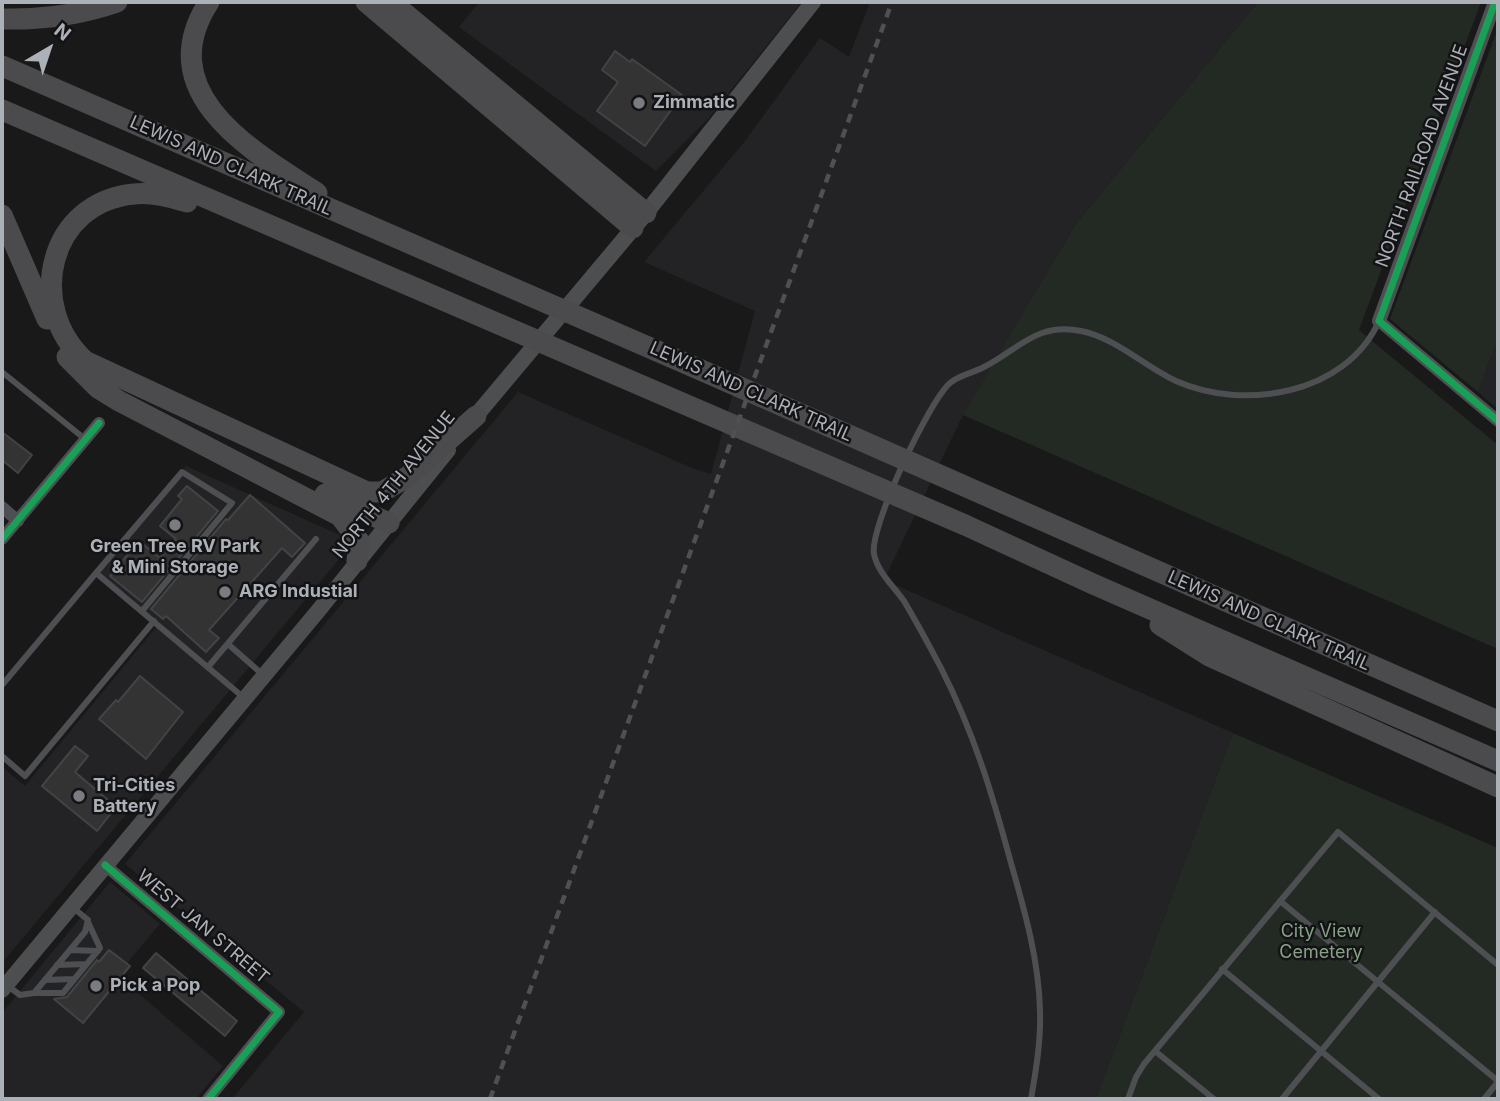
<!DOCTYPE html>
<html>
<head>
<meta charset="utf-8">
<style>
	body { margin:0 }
	#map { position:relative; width:1500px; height:1101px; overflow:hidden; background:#191919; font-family:Inter,sans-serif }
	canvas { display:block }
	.frame { position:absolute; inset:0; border:4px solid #acb1b8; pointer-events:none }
	.north { position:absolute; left:14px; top:14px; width:70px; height:70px; -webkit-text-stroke:5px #131315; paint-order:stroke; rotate:39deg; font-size:19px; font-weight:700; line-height:28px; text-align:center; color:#acb1b8 }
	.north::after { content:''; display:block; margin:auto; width:24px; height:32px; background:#acb1b8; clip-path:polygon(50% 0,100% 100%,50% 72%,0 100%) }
</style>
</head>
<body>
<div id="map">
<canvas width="1500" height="1101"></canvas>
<div class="frame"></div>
<div class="north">N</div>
</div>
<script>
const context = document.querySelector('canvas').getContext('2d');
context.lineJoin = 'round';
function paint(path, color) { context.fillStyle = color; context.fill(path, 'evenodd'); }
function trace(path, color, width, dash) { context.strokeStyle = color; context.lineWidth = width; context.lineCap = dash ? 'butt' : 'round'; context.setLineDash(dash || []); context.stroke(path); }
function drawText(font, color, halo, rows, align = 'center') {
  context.font = font + ' Inter,sans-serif'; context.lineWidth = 5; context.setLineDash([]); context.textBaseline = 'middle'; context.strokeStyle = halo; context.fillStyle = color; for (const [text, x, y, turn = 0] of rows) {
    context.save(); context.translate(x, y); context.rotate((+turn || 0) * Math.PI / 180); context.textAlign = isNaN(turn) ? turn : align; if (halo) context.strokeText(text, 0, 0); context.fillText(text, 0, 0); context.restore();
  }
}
const built = new Path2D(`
	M479,2H802L708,119L656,171L459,27Z
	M870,2H1258L1075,225L960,421L884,580L1233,733L1096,1099H232L304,1012L125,864L518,392L692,468L711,474L755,311L644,262L745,141L820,38L849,57Z
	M1498,339V409L1478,392Z
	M186,466L342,536L344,546L341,557L2,963V767L25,786L158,625L98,575Z
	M110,882L160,924L117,975L223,1066L196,1099H2V1013Z`);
const green = new Path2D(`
	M1258,2H1481L1359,330L1498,445V649L963,415L1075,225Z
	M1498,28V339L1478,392L1390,319Z
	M1233,733L1498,848V1099H1096Z`);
const building = new Path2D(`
	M615,51L630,62L632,59L682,95L645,146L597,111L618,82L602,70Z
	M2,432L32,455L18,473L2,460Z
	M187,486L218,511L142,602L110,576L139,541L160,558L176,539L160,526L182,499L178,496Z
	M250,495L305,543L292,557L282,548L209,630L219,638L206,652L166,616L163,619L151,609L226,519L228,520Z
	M140,676L183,712L146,759L99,719L116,700L118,702Z
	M75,746L88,756L75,772L116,807L97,831L42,786Z
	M109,950L130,966L83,1023L54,999L67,997L97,960L99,962Z
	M156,953L237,1021L225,1036L143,968Z`);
const service = new Path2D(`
	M2,372L85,439
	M96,573L182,472L232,503L142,611
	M228,644L262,674
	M208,667L316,539
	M2,685L96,573L243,697
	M2,756L25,776L154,621
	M1280,901L1498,1081
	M70,950L98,951
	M57,965L86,964
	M1222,969L1379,1099
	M45,980L74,979
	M8,986L20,995L34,993L85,932L88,920L71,906
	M34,993H63L100,948L88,922
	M1155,1051L1214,1099
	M1031,1099C1036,1070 1041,1041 1040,1011C1039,961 1025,912 1011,863C992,793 974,733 941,668C929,645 917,623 904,601C894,587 877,571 874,554C869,528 929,401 950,383C959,375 973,373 984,367C1019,349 1037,322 1081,331C1116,338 1144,366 1176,381C1243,411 1346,395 1379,321
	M1128,1099L1136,1077L1144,1064L1338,832L1498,965
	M1282,1099L1435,912
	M1484,1099L1498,1082`);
const minor = new Path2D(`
	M1379,321L1498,421
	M2,507L18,521
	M2,539L99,423
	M105,865L279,1012L208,1099`);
const tertiary = new Path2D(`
	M1379,321L1495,2`);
const secondary = new Path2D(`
	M469,424L646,213L813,2
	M2,990L318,611L448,450`);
const motorway = new Path2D(`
	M209,2C150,93 252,151 317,193
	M366,2L633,228
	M391,2L646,213
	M2,19C41,20 79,15 117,2
	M2,66L710,374L1498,721
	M2,110L965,525L1093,584L1498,761
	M187,202C170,197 153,192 134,194C48,202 25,306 85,361L367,492H382L407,477L476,416
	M2,215L47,319
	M67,357L98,388L119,401L340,516L359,541L357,561
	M325,494L389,523
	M1160,625L1209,656L1498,787`);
const rail = new Path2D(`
	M490,1099L892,2`);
const cycleway = new Path2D(`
	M1495,2L1379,321L1498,421
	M2,539L99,423
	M105,865L279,1012L208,1099`);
const markers = [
	[639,103,7,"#797c80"],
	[175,525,7,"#797c80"],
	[225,592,7,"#797c80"],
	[79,796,7,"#797c80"],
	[96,986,7,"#797c80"]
];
const poiNames = [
	["Zimmatic",653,103],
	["Green Tree RV Park",175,547,"center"],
	["& Mini Storage",175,568,"center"],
	["ARG Industial",239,592],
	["Tri-Cities",93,786],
	["Battery",93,807],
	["Pick a Pop",110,986]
];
const streetNames = [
	["NORTH RAILROAD AVENUE",1422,156,-70],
	["LEWIS AND CLARK TRAIL",231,166,24],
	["LEWIS AND CLARK TRAIL",751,392,24],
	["NORTH 4TH AVENUE",394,485,-51],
	["LEWIS AND CLARK TRAIL",1269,621,24],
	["WEST JAN STREET",203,927,40]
];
const parkNames = [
	["City View",1321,932],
	["Cemetery",1321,953]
];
paint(built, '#232325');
paint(green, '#232923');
paint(building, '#333334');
trace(building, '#424345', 2);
trace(service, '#4e4f52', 6);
trace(minor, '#4e4f52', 12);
trace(tertiary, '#4e4f52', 14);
trace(secondary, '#4d4e4f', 16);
trace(motorway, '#4b4b4e', 21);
trace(rail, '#4f5052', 4.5, [9, 7]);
trace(cycleway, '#1a9f57', 7);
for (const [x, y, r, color] of markers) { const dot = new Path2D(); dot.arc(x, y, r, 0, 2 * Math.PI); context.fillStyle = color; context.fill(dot); trace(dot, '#131315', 2.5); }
drawText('bold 18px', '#acb1b8', '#131315', poiNames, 'left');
drawText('18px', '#acb1b8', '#131315', streetNames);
drawText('18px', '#86a185', '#131315', parkNames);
</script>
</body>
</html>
